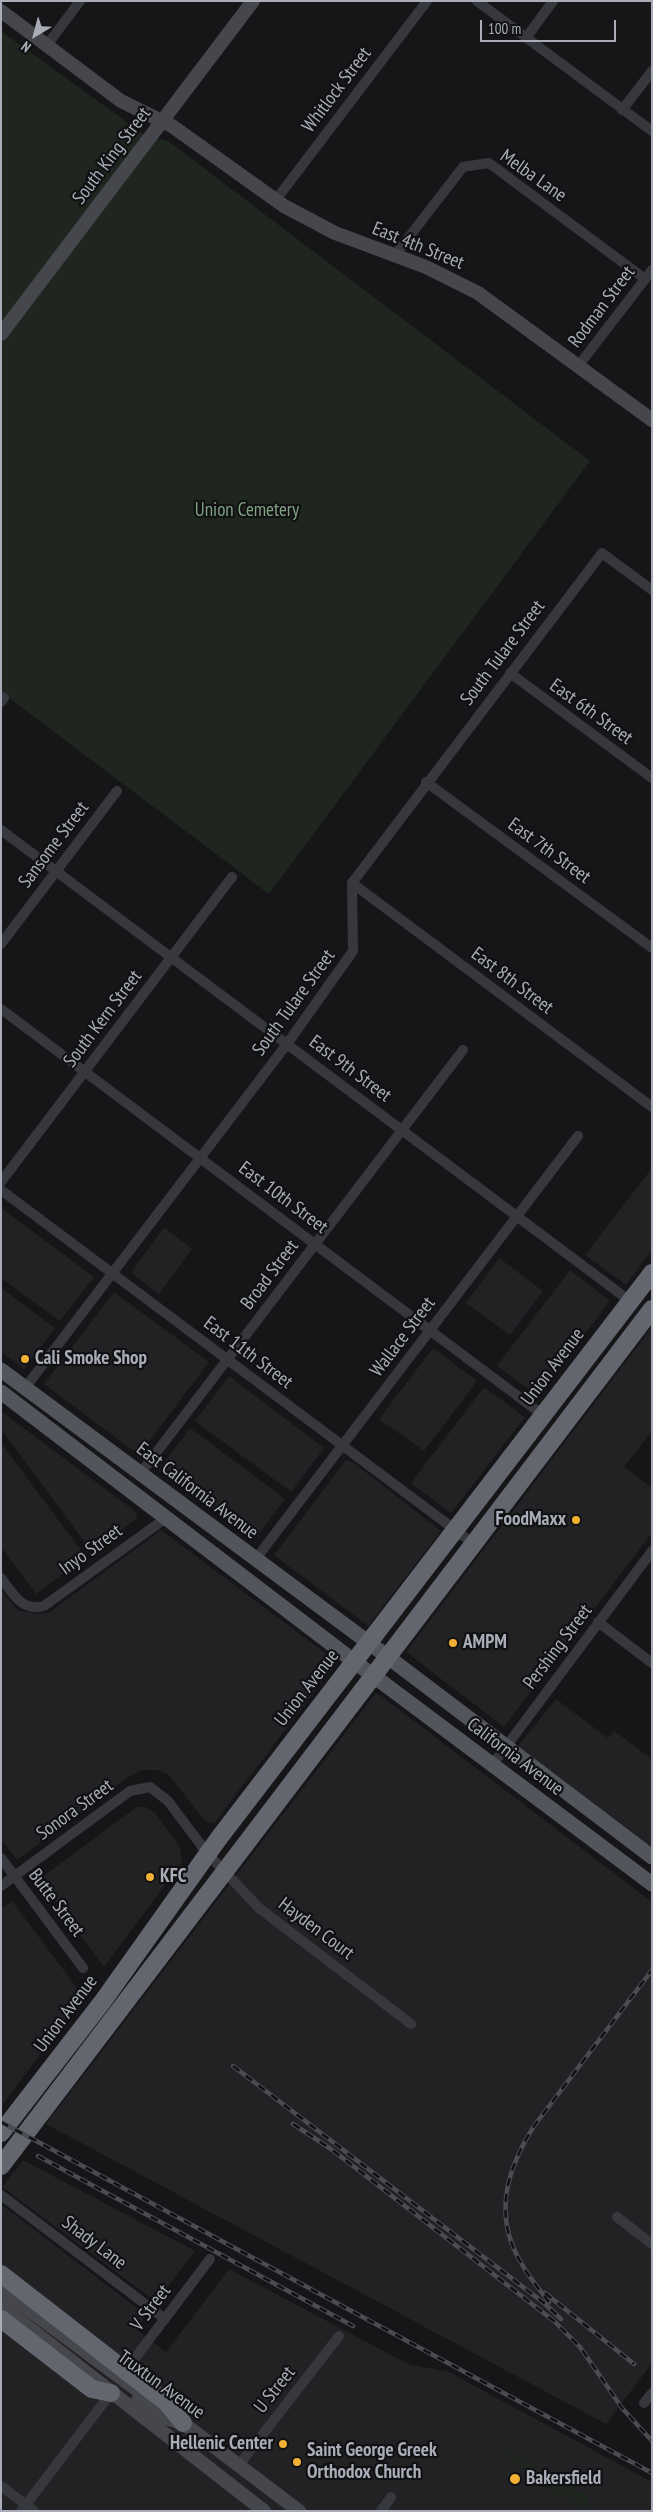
<!DOCTYPE html>
<html>
<head>
<meta charset="utf-8">
<style>
	body { margin:0 }
	#map { position:relative; width:653px; height:2512px; overflow:hidden; background:#161618; font-family:"PT Sans Narrow",sans-serif }
	canvas { display:block }
	.frame { position:absolute; inset:0; border:2px solid #a8adb8; pointer-events:none }
	.north { position:absolute; left:10px; top:10px; width:50px; height:50px; -webkit-text-stroke:4px #111113; paint-order:stroke; rotate:217deg; font-size:14px; font-weight:700; line-height:20px; text-align:center; color:#a8adb8 }
	.north::after { content:''; display:block; margin:auto; width:18px; height:22px; background:#a8adb8; clip-path:polygon(50% 0,100% 100%,50% 72%,0 100%) }
	.scale { position:absolute; left:480px; top:20px; width:136px; height:22px; box-sizing:border-box; border:2px solid #a8adb8; border-top:0; padding-left:6px; font-size:15px; line-height:18px; white-space:nowrap; color:#a8adb8; -webkit-text-stroke:4px #111113; paint-order:stroke }
</style>
</head>
<body>
<div id="map">
<canvas width="653" height="2512"></canvas>
<div class="frame"></div>
<div class="north">N</div>
<div class="scale">100 m</div>
</div>
<script>
const context = document.querySelector('canvas').getContext('2d');
context.lineJoin = 'round';
function paint(path, color) { context.fillStyle = color; context.fill(path, 'evenodd'); }
function trace(path, color, width, dash) { context.strokeStyle = color; context.lineWidth = width; context.lineCap = dash ? 'butt' : 'round'; context.setLineDash(dash || []); context.stroke(path); }
function drawText(font, color, halo, rows, align = 'center') {
  context.font = font + ' "PT Sans Narrow",sans-serif'; context.lineWidth = 4.5; context.setLineDash([]); context.textBaseline = 'middle'; context.strokeStyle = halo; context.fillStyle = color; for (const [text, x, y, turn = 0] of rows) {
    context.save(); context.translate(x, y); context.rotate((+turn || 0) * Math.PI / 180); context.textAlign = isNaN(turn) ? turn : align; if (halo) context.strokeText(text, 0, 0); context.fillText(text, 0, 0); context.restore();
  }
}
const built = new Path2D(`
	M652,1168V1250L626,1285L585,1255Z
	M1,1208L94,1277L60,1321L1,1278Z
	M164,1227L192,1249L159,1294L131,1273Z
	M499,1258L543,1291L510,1335L466,1303Z
	M570,1270L610,1301L538,1396L497,1366Z
	M1,1288L55,1328L24,1369L1,1352Z
	M114,1292L209,1362L139,1455L44,1384Z
	M652,1327V1431L624,1467L652,1488V1533L504,1727L406,1652Z
	M433,1348L477,1381L424,1451L379,1419Z
	M229,1376L324,1448L291,1492L195,1421Z
	M484,1387L525,1417L451,1513L411,1483Z
	M1,1411L136,1512L137,1518L92,1552L1,1429Z
	M190,1428L285,1499L254,1540L159,1469Z
	M1,1443L86,1557L36,1594L1,1547Z
	M346,1460L354,1463L441,1531L368,1626L274,1555Z
	M161,1530L337,1662L215,1822L209,1823L204,1820L169,1775L158,1770H143L130,1776L17,1860L1,1839V1589L17,1610L37,1614L50,1612Z
	M375,1694L380,1695L652,1902V2363L606,2424L46,2124Z
	M556,1699L608,1738L614,1731L652,1759V1847L518,1746Z
	M137,1807H146L155,1813L180,1847L182,1862L104,1967L41,1882L42,1877Z
	M12,1901L83,1996L1,2107V1909Z
	M23,2160L195,2251L156,2302L2,2187Z
	M1,2204L146,2315L136,2329L166,2352L229,2269L408,2364L449,2372L652,2482V2511H1Z`);
const green = new Path2D(`
	M1,31L146,136L168,141L590,461L269,894L1,692Z
	M503,2450L548,2474L542,2485L502,2452Z
	M556,2478L588,2496L589,2511L569,2497L555,2498L548,2494Z`);
const street = new Path2D(`
	M477,1L652,131
	M526,38L553,1
	M47,45L80,1
	M622,110L652,71
	M275,201L427,1
	M395,255L463,167L489,163L645,279
	M579,365L652,270
	M510,673L652,778
	M1,696L4,698L1,702
	M426,782L652,948
	M1,830L630,1301
	M352,883L652,1107
	M1,944L117,791
	M1,1009L543,1415
	M1,1182L232,877
	M1,1190L474,1544
	M25,1388L287,1044L353,951L352,883L602,553L652,590
	M140,1474L463,1050
	M255,1560L578,1136
	M1,1578C13,1594 22,1612 44,1606L166,1518
	M598,1622L652,1663
	M493,1764L652,1551
	M1,1858L83,1968
	M1,1886L130,1791L150,1787L168,1801L207,1853L259,1908L411,2024
	M1,2195L165,2319
	M617,2217L652,2244
	M123,2374L210,2259
	M644,2403L652,2393
	M239,2465L339,2336
	M1,2486L34,2511
	M21,2511L111,2393
	M381,2511L391,2497`);
const secondary = new Path2D(`
	M1,11L121,101L172,126L284,206L335,233L426,267L478,293L652,420
	M1,334L253,1
	M1,2289L151,2400
	M1,2306L264,2511
	M138,2400L166,2418L182,2423
	M175,2417L299,2511`);
const primary = new Path2D(`
	M1,1370L388,1657L652,1857
	M1,1392L355,1662L652,1884`);
const highway = new Path2D(`
	M1,2133L103,2001L219,1838L652,1273
	M1,2166L652,1309
	M1,2274L167,2403L183,2423
	M1,2319L92,2389L111,2393`);
const rail = new Path2D(`
	M233,2066L544,2303L561,2319
	M1,2122L652,2473
	M293,2124L331,2149L554,2321L580,2347L622,2408L652,2441
	M38,2156L353,2326
	M545,2293L634,2364
	M549,2302C539,2289 528,2276 520,2261C493,2214 507,2169 534,2126L652,1970`);
const markers = [
	[25,1359,5,"#f2b134"],
	[576,1520,5,"#f2b134"],
	[453,1643,5,"#f2b134"],
	[150,1877,5,"#f2b134"],
	[283,2444,5,"#f2b134"],
	[297,2462,5,"#f2b134"],
	[515,2479,6,"#f2b134"]
];
const streetNames = [
	["Whitlock Street",337,90,-53],
	["South King Street",112,156,-53],
	["Melba Lane",533,176,35],
	["East 4th Street",418,246,22],
	["Rodman Street",602,307,-53],
	["South Tulare Street",503,653,-53],
	["East 6th Street",591,712,36],
	["Sansome Street",54,845,-53],
	["East 7th Street",549,851,36],
	["East 8th Street",512,981,37],
	["South Tulare Street",294,1003,-54],
	["South Kern Street",103,1019,-53],
	["East 9th Street",350,1069,37],
	["East 10th Street",283,1198,37],
	["Broad Street",270,1275,-53],
	["Wallace Street",403,1337,-53],
	["East 11th Street",248,1353,37],
	["Union Avenue",553,1367,-53],
	["East California Avenue",197,1491,37],
	["Inyo Street",91,1550,-36],
	["Pershing Street",558,1647,-53],
	["Union Avenue",307,1688,-52],
	["California Avenue",515,1757,37],
	["Sonora Street",75,1810,-36],
	["Butte Street",56,1903,53],
	["Hayden Court",316,1929,37],
	["Union Avenue",66,2014,-53],
	["Shady Lane",94,2243,37],
	["V Street",151,2308,-53],
	["Truxtun Avenue",161,2385,36],
	["U Street",275,2390,-52]
];
const parkNames = [
	["Union Cemetery",247,511]
];
const poiNames = [
	["Cali Smoke Shop",35,1359],
	["FoodMaxx",566,1520,"right"],
	["AMPM",463,1643],
	["KFC",160,1877],
	["Hellenic Center",273,2444,"right"],
	["Saint George Greek",307,2451],
	["Orthodox Church",307,2473],
	["Bakersfield",526,2479]
];
paint(built, '#222225');
paint(green, '#1e261f');
trace(street, '#37383d', 10);
trace(secondary, '#45474d', 14);
trace(primary, '#53555c', 15);
trace(highway, '#63666e', 18);
trace(rail, '#4a4c52', 4.5);
trace(rail, '#111113', 2.5, [8]);
for (const [x, y, r, color] of markers) { const dot = new Path2D(); dot.arc(x, y, r, 0, 2 * Math.PI); context.fillStyle = color; context.fill(dot); trace(dot, '#111113', 2); }
drawText('19px', '#a8adb8', '#111113', streetNames);
drawText('19px', '#7fa381', '#111113', parkNames);
drawText('bold 19px', '#a8adb8', '#111113', poiNames, 'left');
</script>
</body>
</html>
